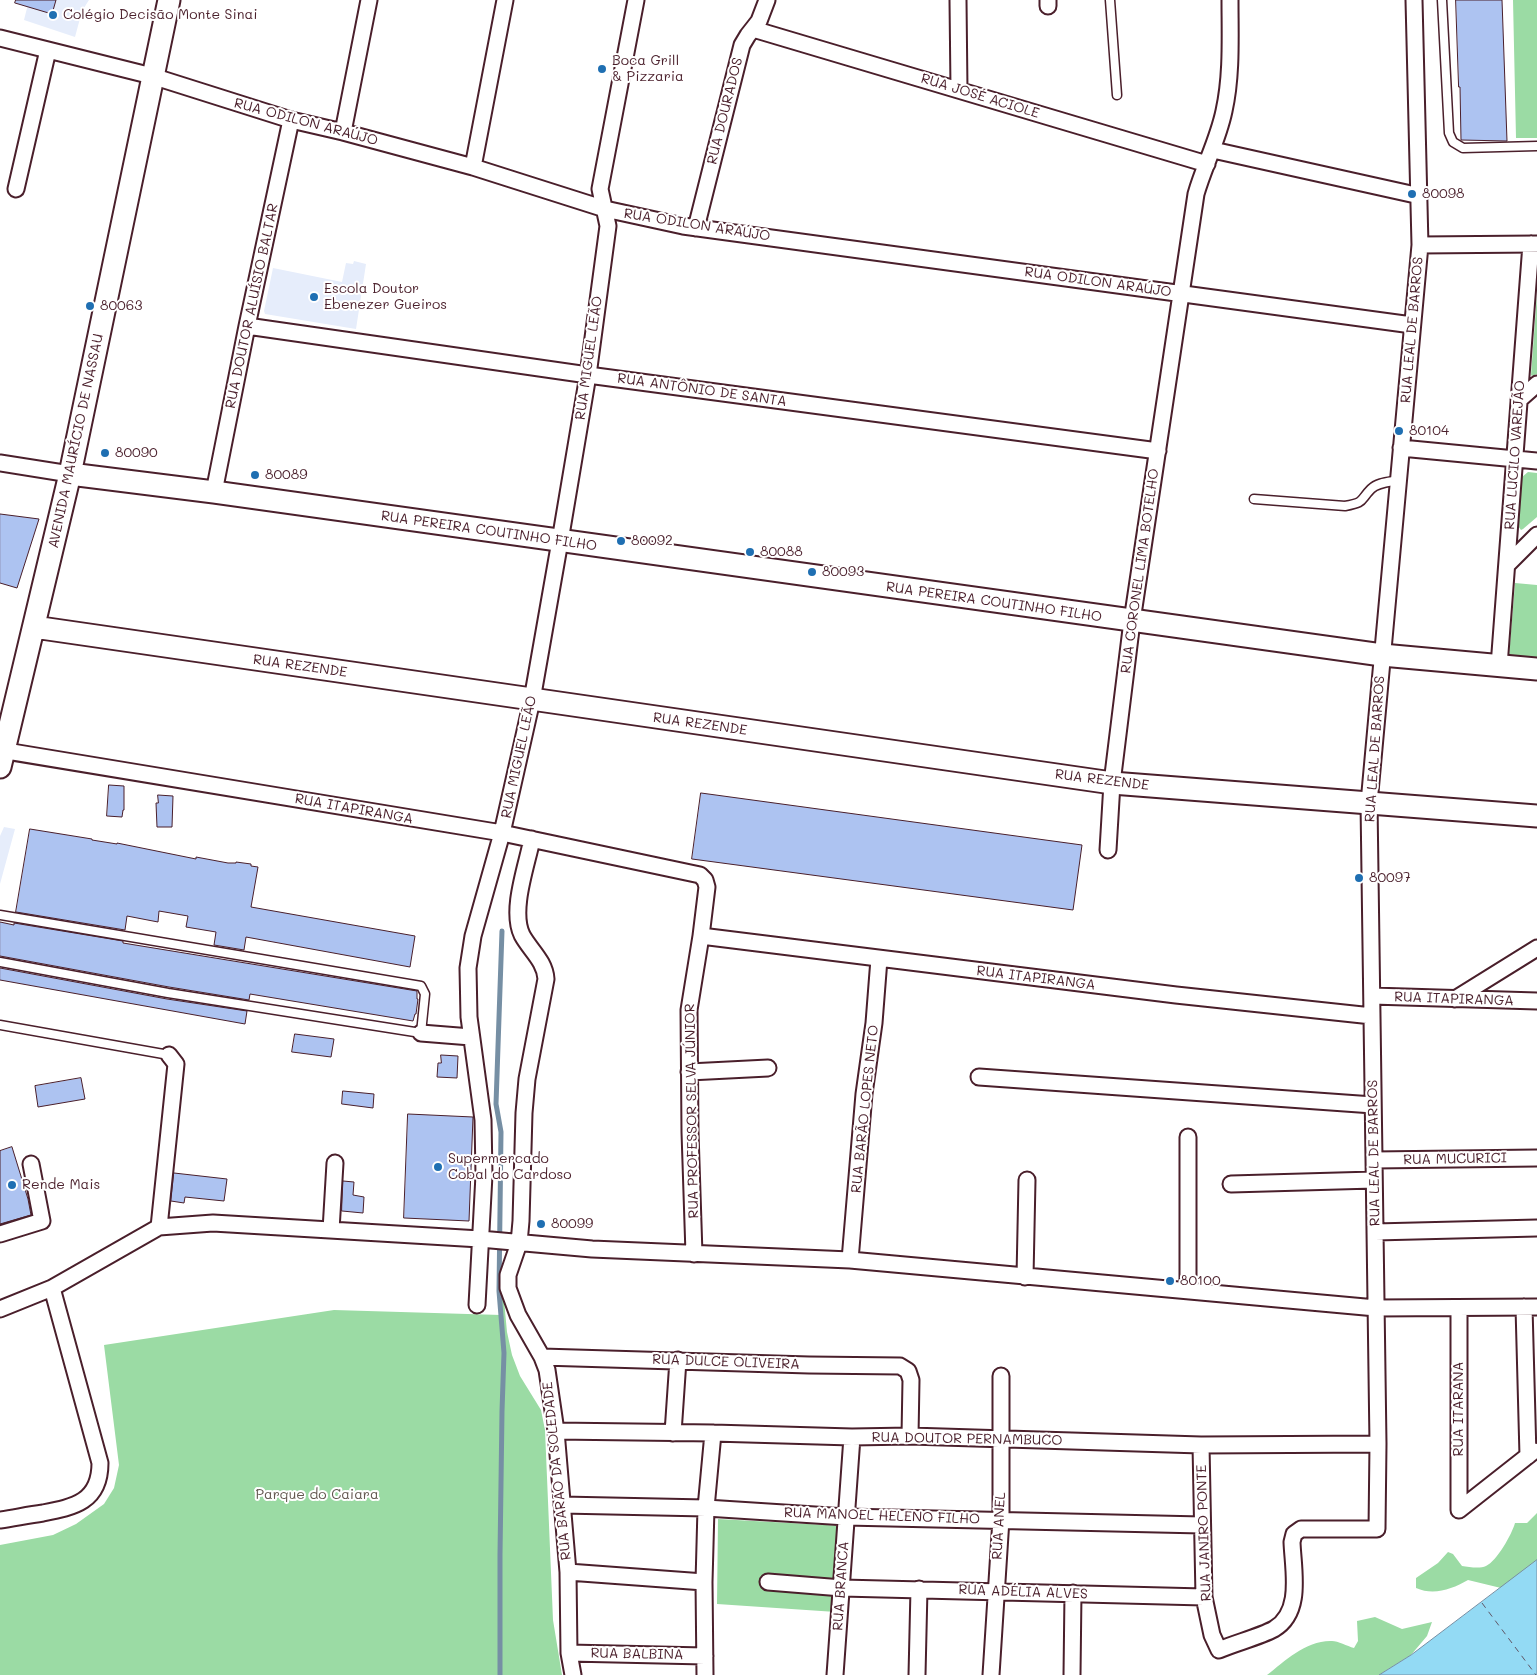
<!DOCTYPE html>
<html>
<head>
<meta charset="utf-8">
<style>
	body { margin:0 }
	canvas { display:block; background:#fff }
</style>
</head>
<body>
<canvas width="1537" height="1675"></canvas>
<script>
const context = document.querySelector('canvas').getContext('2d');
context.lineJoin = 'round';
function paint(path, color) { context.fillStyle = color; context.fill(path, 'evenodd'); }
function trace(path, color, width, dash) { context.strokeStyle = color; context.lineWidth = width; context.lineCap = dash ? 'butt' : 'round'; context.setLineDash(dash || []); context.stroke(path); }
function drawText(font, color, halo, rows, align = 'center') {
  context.font = font + ' Mali,sans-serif'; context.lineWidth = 4; context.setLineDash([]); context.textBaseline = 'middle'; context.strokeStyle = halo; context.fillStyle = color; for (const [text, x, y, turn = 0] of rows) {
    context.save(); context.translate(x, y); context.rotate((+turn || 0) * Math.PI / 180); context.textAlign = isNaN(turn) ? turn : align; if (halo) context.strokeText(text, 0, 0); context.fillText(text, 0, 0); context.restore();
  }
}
const built = new Path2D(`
	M29,0H89L82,11L75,37L24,20Z
	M354,261L366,264L356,329L265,314L264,311L273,268L342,282L346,263L353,264Z
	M4,827L15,829L0,884V836Z`);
const green = new Path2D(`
	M1513,0H1537V138H1516Z
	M1537,294V374L1532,376L1531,375Z
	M1528,472L1537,473V517L1523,529L1521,530L1518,526L1522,477Z
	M1515,583L1537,585V659L1509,656Z
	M500,1258L507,1332L512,1355L520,1376L541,1410L545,1430L553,1620L562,1675H0V1545L53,1535L76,1524L104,1504L114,1488L119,1465L104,1345L334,1310L501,1315L499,1291Z
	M1537,1513V1560L1501,1588L1468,1580C1452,1589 1434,1596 1416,1588V1578L1438,1563L1448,1552L1453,1554L1462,1566C1469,1567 1480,1569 1486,1566C1497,1561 1512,1534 1515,1523H1527Z
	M718,1519L844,1526L836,1612L717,1604Z
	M1375,1617L1402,1629L1432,1622L1427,1636L1411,1655L1379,1675H1267C1285,1661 1306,1640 1332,1641C1338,1641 1347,1646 1354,1648L1358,1641L1357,1621Z`);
const water = new Path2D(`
	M1537,1560V1675H1379L1411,1655Z`);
const stream = new Path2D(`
	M500,1675V1555L502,1411L504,1353L499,1291L501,1132L496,1104L502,931`);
const ferry = new Path2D(`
	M1482,1603L1536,1675`);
const building = new Path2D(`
	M16,0H56L52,14L15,3Z
	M1456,0H1502L1507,141L1461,140L1460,87H1459Z
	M0,514L39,519L17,588L0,583Z
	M109,785L124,786V810H123L122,817L107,816Z
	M701,793L1082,845L1073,910L692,859Z
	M158,795L173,796L172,827H157L156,803H158Z
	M30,829L92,839V840L117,844V843L196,859V857L228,863H236V862L251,864V866L258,867L251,907L415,936L410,967L246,937L244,950L214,945L216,932L186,927L188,916L159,911L158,922L127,916L125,930L16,912Z
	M0,922L14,925V923L123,941V943L417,991V999H418L416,1014H415L413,1021L250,994L249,1000L169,987L0,956Z
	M0,968L167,999L247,1011L245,1024L0,980Z
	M295,1034L334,1039L331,1057L292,1052Z
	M441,1055L458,1056L457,1078L437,1077L438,1063H441Z
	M81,1078L85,1099L38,1107L35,1086Z
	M343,1091L374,1094L373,1108L342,1104Z
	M408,1114L473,1117L469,1221L404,1218Z
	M12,1147L28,1199L31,1215L0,1224V1151Z
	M174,1173L227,1179L224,1201L185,1197L184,1203L171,1201Z
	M343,1181L354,1182L353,1195L364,1197L363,1213L342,1211Z`);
const lane = new Path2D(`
	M1110,0L1117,95
	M1442,0L1449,133L1453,142L1463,148L1537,146
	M1254,499L1345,506C1366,502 1359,501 1371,489C1378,482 1390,482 1399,480
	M0,915L421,986L425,994L421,1033L168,993L0,962
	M0,1025L169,1055`);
const street = new Path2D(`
	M958,0L959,89
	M1048,0V6
	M753,29L1207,164
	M0,38L152,76L291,120L343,132L473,167L605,209L683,226L1412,325
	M343,132L369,0
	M1213,150L1420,196
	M473,167L505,0
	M16,189L48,50
	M696,228L742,45L748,35L759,21L767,0
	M1420,245L1537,244
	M247,326L588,375L1158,451
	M1519,400L1537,384
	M1401,448L1537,461
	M0,463L70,474
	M214,492L247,326L291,120
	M1507,565L1537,535
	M1499,666L1531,244
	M0,750L502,833L700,875L705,880L707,887L701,936L689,1010L690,1132L694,1254
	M532,839C527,865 510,910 522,935C530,950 545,961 546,979L527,1079L524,1113L521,1221L519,1243L508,1275V1288L518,1315L542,1357L547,1370L556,1431L568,1572L569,1653L573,1675
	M1108,850L1112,783L1132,621L1196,194C1204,166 1218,140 1224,111C1232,75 1230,36 1230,0
	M701,936L1176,995L1372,1016
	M1372,996L1537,1001
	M1455,999L1537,948
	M421,1033L471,1037
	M689,1072L768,1068
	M979,1077L1373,1105
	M1188,1137V1291
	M1374,1160L1537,1158
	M1231,1184L1374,1180
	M159,1227L176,1064L169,1055
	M331,1230L335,1163
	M1375,1232L1537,1228
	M0,1234L42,1221L31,1164
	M850,1260L864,1094L874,1023L879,959
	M1025,1277L1027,1180
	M477,1305L484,1175L483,1120L469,1017L468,968L473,936L502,833L532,700L560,541L588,375L608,226L600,189L636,0
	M1524,1307L1528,1456
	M1459,1308V1510
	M0,1309L52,1288L159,1227L213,1223L480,1239L592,1249L850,1260L1376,1308L1537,1307
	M542,1357L809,1365L900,1366L908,1371L911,1380L910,1436
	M556,1431L713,1433L852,1437L910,1436L1201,1445L1378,1444
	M673,1433L678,1360
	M1201,1445L1204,1597L1212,1635L1219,1650C1235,1643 1259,1637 1274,1629C1303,1612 1293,1570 1292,1542L1294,1534L1301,1529H1377L1378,1444L1369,803L1420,245L1414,0
	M562,1505L706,1508L846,1517L1202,1525
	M1459,1510L1534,1451
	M0,1520C14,1518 28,1515 43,1513C74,1507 100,1502 100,1463L52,1288
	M568,1572L704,1582
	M768,1582L842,1588L1204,1597
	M569,1653L705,1656
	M705,1675L704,1582L706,1508L713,1433
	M835,1675L852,1437
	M917,1675L919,1589
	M991,1675L1001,1519V1376
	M1072,1675L1073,1593`);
const secondary = new Path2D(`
	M70,474L214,492L1382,655L1537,669
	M34,627L1112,783L1537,816
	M0,767L70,474L169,0`);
const markers = [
	[53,15,5,"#1f6fb2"],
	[602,69,5,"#1f6fb2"],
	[1412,194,5,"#1f6fb2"],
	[314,297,5,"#1f6fb2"],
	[90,306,5,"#1f6fb2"],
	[1399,431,5,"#1f6fb2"],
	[105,453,5,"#1f6fb2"],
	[255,475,5,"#1f6fb2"],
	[621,541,5,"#1f6fb2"],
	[750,552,5,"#1f6fb2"],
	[812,572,5,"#1f6fb2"],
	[1359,878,5,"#1f6fb2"],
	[438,1167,5,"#1f6fb2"],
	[12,1185,5,"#1f6fb2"],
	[541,1224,5,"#1f6fb2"],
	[1170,1281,5,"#1f6fb2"]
];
const poiNames = [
	["Colégio Decisão Monte Sinai",63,15],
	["Boca Grill",612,61],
	["& Pizzaria",612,77],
	["80098",1422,194],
	["Escola Doutor",324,289],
	["Ebenezer Gueiros",324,305],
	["80063",100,306],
	["80104",1409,431],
	["80090",115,453],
	["80089",265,475],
	["80092",631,541],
	["80088",760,552],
	["80093",822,572],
	["80097",1369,878],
	["Supermercado",448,1159],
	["Cobal do Cardoso",448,1175],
	["Rende Mais",22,1185],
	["80099",551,1224],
	["80100",1180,1281]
];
const streetNames = [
	["RUA JOSÉ ACIOLE",980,96,17],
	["RUA DOURADOS",725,111,-76],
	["RUA ODILON ARAÚJO",306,122,15],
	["RUA ODILON ARAÚJO",697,225,9],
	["RUA ODILON ARAÚJO",1098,282,8],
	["RUA DOUTOR ALUÍSIO BALTAR",252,306,-78],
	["RUA LEAL DE BARROS",1412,330,-85],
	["RUA MIGUEL LEÃO",589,358,-82],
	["RUA ANTÔNIO DE SANTA",702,390,8],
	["AVENIDA MAURÍCIO DE NASSAU",76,441,-78],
	["RUA LUCILO VAREJÃO",1515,455,-86],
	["RUA PEREIRA COUTINHO FILHO",489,531,8],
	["RUA CORONEL LIMA BOTELHO",1140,571,-82],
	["RUA PEREIRA COUTINHO FILHO",994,602,8],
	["RUA REZENDE",300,666,8],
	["RUA REZENDE",700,724,8],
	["RUA LEAL DE BARROS",1375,749,-86],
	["RUA MIGUEL LEÃO",519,757,-78],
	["RUA REZENDE",1102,780,7],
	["RUA ITAPIRANGA",354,809,10],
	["RUA ITAPIRANGA",1036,978,7],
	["RUA ITAPIRANGA",1454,999,2],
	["RUA BARÃO LOPES NETO",865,1109,-84],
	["RUA PROFESSOR SELVA JÚNIOR",692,1111,-91],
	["RUA LEAL DE BARROS",1374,1153,-91],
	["RUA MUCURICI",1455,1159,-1],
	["RUA DULCE OLIVEIRA",726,1362,2],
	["RUA ITARANA",1459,1409,-90],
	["RUA DOUTOR PERNAMBUCO",967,1439,1],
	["RUA BARÃO DA SOLEDADE",557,1471,-96],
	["RUA MANOEL HELENO FILHO",882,1516,2],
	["RUA ANEL",999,1526,-87],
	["RUA JANIRO PONTE",1204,1533,-92],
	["RUA BRANCA",841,1586,-86],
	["RUA ADÉLIA ALVES",1023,1592,2],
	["RUA BALBINA",637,1654,1]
];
const parkNames = [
	["Parque do Caiara",317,1495]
];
paint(built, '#e6edfb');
paint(green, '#9bdba4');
paint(water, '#93daf4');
trace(water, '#768fa4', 1);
trace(stream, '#768fa4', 5);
trace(ferry, '#605767', 1, [6, 5]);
paint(building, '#adc3f1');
trace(building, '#4a1f2b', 1);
trace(lane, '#4a1f2b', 11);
trace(street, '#4a1f2b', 19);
trace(secondary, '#4a1f2b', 25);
trace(lane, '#fff', 8);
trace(street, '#fff', 15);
trace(secondary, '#fff', 21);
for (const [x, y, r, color] of markers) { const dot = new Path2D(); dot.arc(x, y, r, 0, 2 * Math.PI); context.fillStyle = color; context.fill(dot); trace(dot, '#fff', 2); }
drawText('14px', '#4a1f2b', '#fff', poiNames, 'left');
drawText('14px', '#4a1f2b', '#fff', streetNames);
drawText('14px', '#62574f', '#fff', parkNames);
</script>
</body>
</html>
